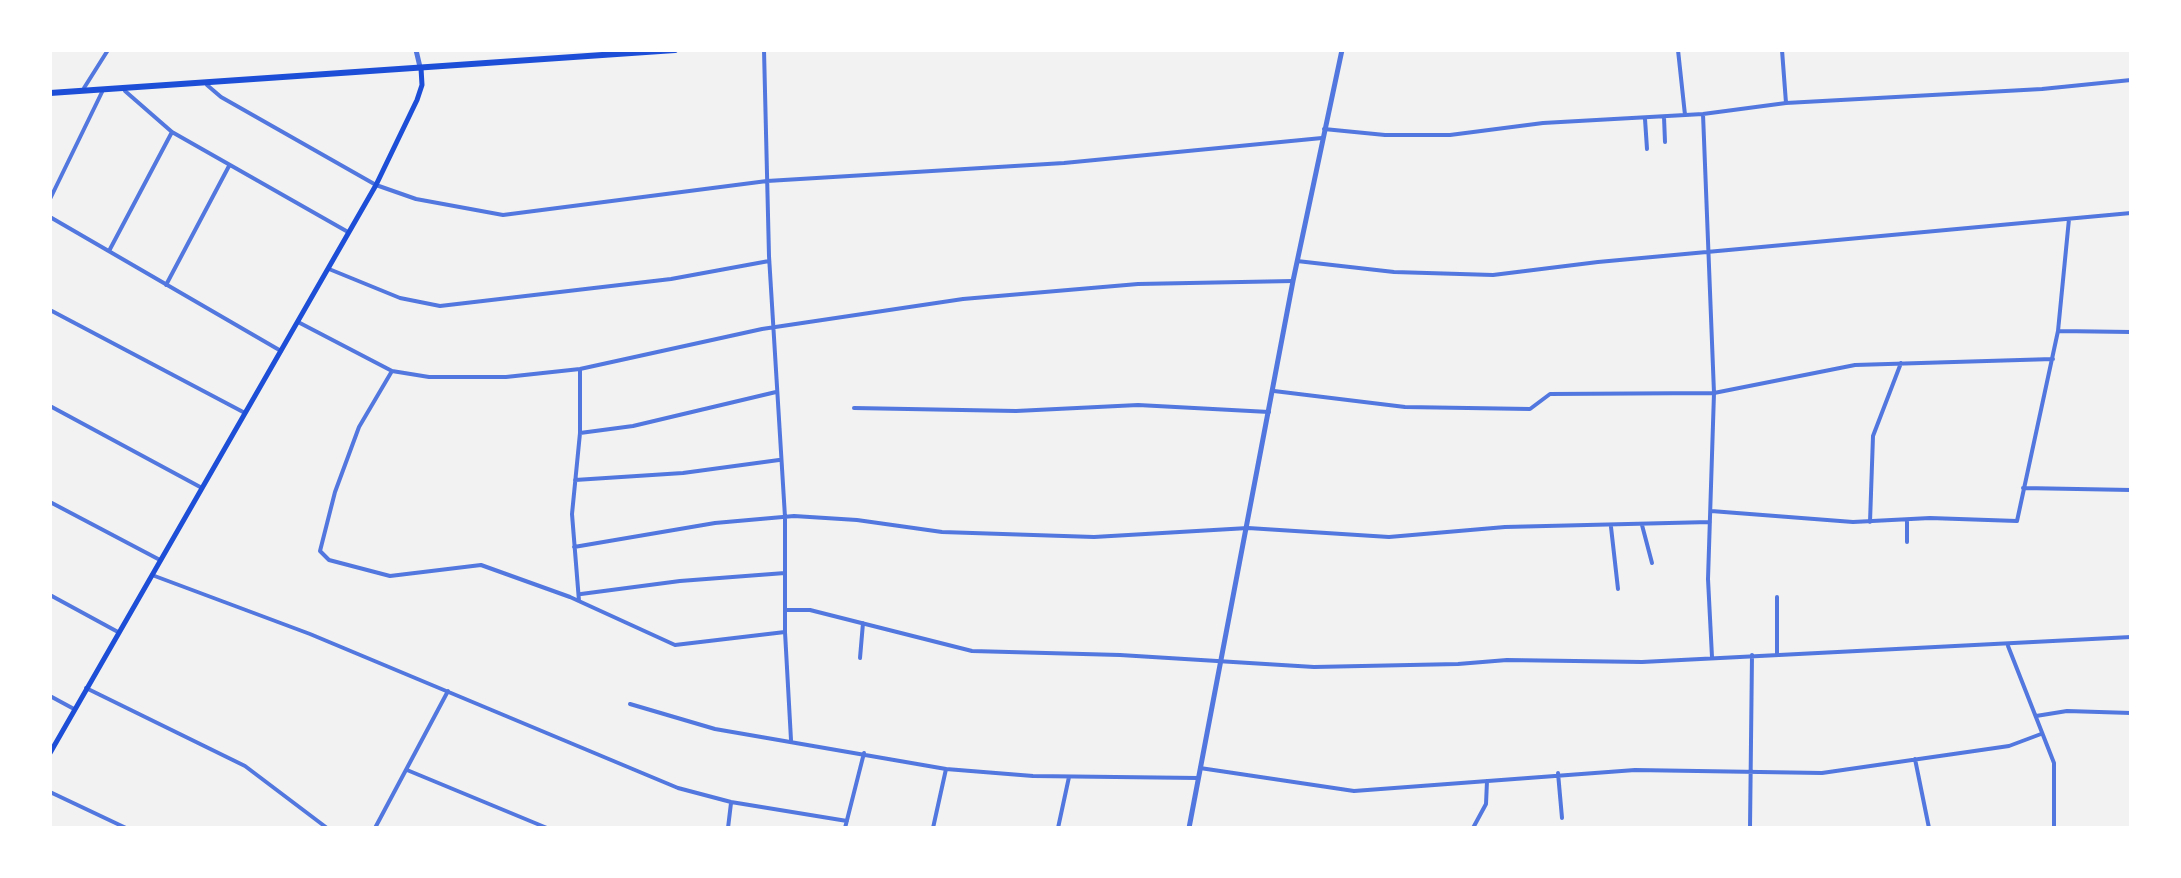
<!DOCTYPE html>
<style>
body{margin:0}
#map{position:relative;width:2181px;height:878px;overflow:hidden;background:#f2f2f2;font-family:"Archivo Narrow",sans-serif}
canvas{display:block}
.frame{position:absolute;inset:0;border:52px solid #fff;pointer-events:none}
</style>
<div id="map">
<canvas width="2181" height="878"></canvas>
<div class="frame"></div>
</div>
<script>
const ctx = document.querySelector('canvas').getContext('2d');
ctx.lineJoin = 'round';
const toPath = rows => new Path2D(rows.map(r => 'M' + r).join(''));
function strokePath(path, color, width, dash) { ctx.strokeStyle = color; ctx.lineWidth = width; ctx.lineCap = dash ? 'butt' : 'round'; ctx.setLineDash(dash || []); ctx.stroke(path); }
const minor = toPath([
 [764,50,769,256,785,517,785,632,791,740],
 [1678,50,1685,115],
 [1782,50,1786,103],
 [207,85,221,97,376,185,416,199,503,215,767,181,1064,163,1322,138],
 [84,88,108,50],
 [125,91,172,132,348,232],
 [1703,114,1714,393,1708,579,1712,657],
 [1664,117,1665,142],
 [1645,119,1647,149],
 [1324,129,1385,135,1450,135,1543,123,1703,114,1786,103,2042,89,2131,80],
 [50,199,103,90],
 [50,217,281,351],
 [109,251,172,132],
 [1297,261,1394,272,1493,275,1598,262,2131,213],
 [329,269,400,298,440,306,671,279,769,261],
 [166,285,229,166],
 [50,310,245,413],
 [298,322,392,371,429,377,506,377,580,369,762,329,963,299,1138,284,1293,281],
 [2058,331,2131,332],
 [392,371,359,427,335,492,320,551,329,560,390,576,481,565,570,597,675,645,785,632],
 [1274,391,1405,407,1530,409,1550,394,1714,393,1855,365,2053,359],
 [50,406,202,488],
 [854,408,1016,411,1138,405,1269,412],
 [580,433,633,426,776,392],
 [575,480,683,473,779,460],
 [2023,488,2131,490],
 [50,502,160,560],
 [1711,511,1853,522,1930,518,2017,521,2058,331,2069,219],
 [1870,522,1873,436,1901,363],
 [1642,525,1652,563],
 [1611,527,1618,589],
 [1907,542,1907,520],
 [574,547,715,523,794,516,857,520,942,532,1094,537,1248,528,1389,537,1505,527,1710,522],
 [152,575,310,634,678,788,731,802,847,821],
 [581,594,680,581,785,573],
 [50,595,118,632],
 [1777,597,1777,655],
 [579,601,572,514,580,433,580,369],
 [785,610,810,610,972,651,1120,655,1314,667,1458,664,1507,660,1642,662,2131,637],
 [2008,646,2054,763,2054,828],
 [860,658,863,623],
 [86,688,245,766,327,828],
 [50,696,74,709],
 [630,704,715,729,946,769,1033,776,1198,778],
 [2036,716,2067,711,2131,713],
 [1915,759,1929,828],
 [1200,768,1354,791,1635,770,1822,773,2009,746,2041,734],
 [407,770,547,828],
 [1558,773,1562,818],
 [50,792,126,828],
 [375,828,448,691],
 [728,828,731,803],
 [845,828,864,753],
 [933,828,946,769],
 [1058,828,1069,777],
 [1473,828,1486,804,1487,781],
 [1750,828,1752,655]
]);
const tertiary = toPath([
 [416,50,420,67],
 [1189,828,1293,281,1342,50]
]);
const secondary = toPath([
 [50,753,376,185,417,100,422,85,421,68]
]);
const trunk = toPath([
 [50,93,675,50]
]);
strokePath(minor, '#5277de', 4);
strokePath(tertiary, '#5277de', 5);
strokePath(secondary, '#1d4ed8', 5);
strokePath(trunk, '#1d4ed8', 6);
</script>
